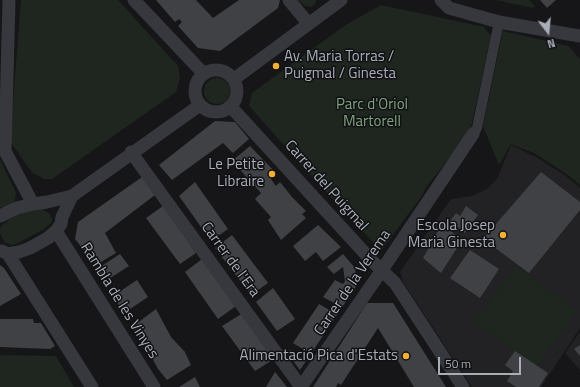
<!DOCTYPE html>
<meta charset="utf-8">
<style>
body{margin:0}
#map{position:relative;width:580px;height:387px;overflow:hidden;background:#161618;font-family:"Titillium Web",sans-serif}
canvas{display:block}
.north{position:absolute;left:528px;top:12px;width:40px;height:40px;-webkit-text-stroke:3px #111113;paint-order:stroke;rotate:164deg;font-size:11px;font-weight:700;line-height:16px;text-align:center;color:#a8adb8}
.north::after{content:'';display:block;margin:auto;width:14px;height:18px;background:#a8adb8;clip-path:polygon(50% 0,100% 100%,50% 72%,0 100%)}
.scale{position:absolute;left:438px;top:357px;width:83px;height:18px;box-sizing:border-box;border:2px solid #a8adb8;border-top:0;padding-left:5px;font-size:12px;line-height:14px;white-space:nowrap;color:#a8adb8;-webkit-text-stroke:3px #111113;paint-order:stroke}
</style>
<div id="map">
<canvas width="580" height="387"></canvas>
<div class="north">N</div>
<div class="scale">50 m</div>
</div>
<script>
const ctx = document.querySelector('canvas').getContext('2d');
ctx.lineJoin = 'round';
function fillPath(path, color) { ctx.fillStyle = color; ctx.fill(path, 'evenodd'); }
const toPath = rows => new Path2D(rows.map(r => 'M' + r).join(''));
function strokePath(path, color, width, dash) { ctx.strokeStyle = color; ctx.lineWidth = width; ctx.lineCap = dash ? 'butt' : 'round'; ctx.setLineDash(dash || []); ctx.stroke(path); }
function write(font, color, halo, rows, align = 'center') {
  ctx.font = font + ' "Titillium Web",sans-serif'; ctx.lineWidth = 3; ctx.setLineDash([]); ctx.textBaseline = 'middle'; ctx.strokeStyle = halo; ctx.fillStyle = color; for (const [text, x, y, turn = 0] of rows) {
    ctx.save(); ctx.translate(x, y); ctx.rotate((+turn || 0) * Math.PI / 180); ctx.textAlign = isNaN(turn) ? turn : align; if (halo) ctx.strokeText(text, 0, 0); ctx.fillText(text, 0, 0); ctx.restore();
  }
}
const built = toPath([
 [511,145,536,157,566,176,580,188,580,328,541,387,472,387,403,282,400,272,451,199,472,196,487,189,497,179],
 [580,332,580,370,565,353]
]);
const green = toPath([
 [21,0,118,0,178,66,180,78,176,92,52,179,44,179,33,173,25,163,10,141],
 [298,0,316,0,315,4,311,7,305,6],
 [496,0,529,0,535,6,533,8],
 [381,5,484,27,491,36,470,132,427,186,421,197,381,251,317,182,249,106,252,93,344,26],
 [503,31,568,46,580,59,580,185,568,175,536,154,511,144,499,165,483,126],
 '204 91a13 13 0 1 1 26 0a13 13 0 1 1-26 0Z',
 [0,159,16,193,15,201,11,206,3,208,0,207],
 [30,209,42,209,49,213,52,218,52,222,44,229,20,242,12,245,5,243,0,233,0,229,2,225,10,219],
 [516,266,578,311,536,367,474,322],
 [0,355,56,356,74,387,0,387]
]);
const building = toPath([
 [156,0,196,0,213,18,239,0,280,0,278,8,220,51,198,48,178,26,182,22,179,19,175,22],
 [540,0,556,0,547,8],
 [215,121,235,122,249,139,233,153,223,143,172,180,159,165],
 [250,146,277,174,271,179,276,186,280,182,292,197,306,211,302,214,306,218,281,240,268,220,271,217,255,199,261,193,232,161],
 [541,172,580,202,580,210,529,273,483,239],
 [142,177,155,195,105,233,116,253,96,265,75,239,78,222],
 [195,182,228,229,211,241,179,196],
 [163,206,196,253,180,264,146,218],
 [466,206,478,215,465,233,450,221,456,213,460,216],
 [442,224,462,240,441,273,423,258],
 [318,225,341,247,323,261,316,252,305,261,293,246],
 [232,235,268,283,251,295,215,248],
 [470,250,499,269,480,298,450,278],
 [120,254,129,266,104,282,97,274,101,271,100,267],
 [343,254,355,268,357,285,300,370,287,353,290,350,303,359,308,352,293,343,319,304,333,312,338,305,323,297,335,280,343,284,345,281,343,267,334,274,327,267],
 [202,259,236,306,218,319,185,272],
 [0,265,4,268,21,294,0,306],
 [137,280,148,297,124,313,113,296],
 [273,288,295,319,277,331,256,302],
 [367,303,393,303,446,387,414,387,378,328,341,385,338,383,336,387,313,387],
 [156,309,171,337,185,352,191,365,167,380,158,369,149,352,132,327],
 [243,313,274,359,255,371,222,326],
 [0,319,33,319,34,323,41,323,55,346,50,349,0,347],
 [580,345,580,356,574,349],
 [515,351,548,373,539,387,516,387,507,381,513,371,505,365],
 [275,372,287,387,266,387],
 [195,377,200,387,179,387]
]);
const pedestrian = toPath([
 [473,134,477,128,499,22]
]);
const minor = toPath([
 [9,0,5,151,33,204],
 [134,0,203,73],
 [289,0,308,23],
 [441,0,449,8,499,22,580,36],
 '195 91a21 21 0 1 1 42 0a21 21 0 1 1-42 0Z',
 [234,79,341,0],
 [231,107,372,261,395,283,463,387],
 [131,152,301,387],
 [0,216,17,208,33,204,47,202,72,196,200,105],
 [56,231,154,387],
 [2,251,8,254,19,252,30,248,48,238,56,231,61,224,62,217,72,196],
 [8,254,92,387],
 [301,387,382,270,473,134]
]);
const markers = [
 [276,66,4,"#f2b134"],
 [272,174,4,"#f2b134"],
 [503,235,4,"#f2b134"],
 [406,356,4,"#f2b134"]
];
const poiNames = [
 ["Av. Maria Torras /",284,57,"left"],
 ["Puigmal / Ginesta",284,74,"left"],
 ["Le Petite",264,165],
 ["Libraire",264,182],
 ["Escola Josep",495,226],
 ["Maria Ginesta",495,243],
 ["Alimentació Pica d'Estats",398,356]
];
const parkNames = [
 ["Parc d'Oriol",372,105],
 ["Martorell",372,122]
];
const streetNames = [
 ["Carrer del Puigmal",326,186,48],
 ["Carrer de l'Era",230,260,54],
 ["Carrer de la Verema",353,283,-56],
 ["Rambla de les Vinyes",119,301,58]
];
fillPath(built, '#222225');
fillPath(green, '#1e261f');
fillPath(building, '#404145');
strokePath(pedestrian, '#37383d', 10);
strokePath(minor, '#37383d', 13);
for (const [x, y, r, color] of markers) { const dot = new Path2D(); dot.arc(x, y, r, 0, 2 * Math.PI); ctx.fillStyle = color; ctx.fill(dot); strokePath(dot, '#111113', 1.5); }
write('15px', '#a8adb8', '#111113', poiNames, 'right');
write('15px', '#7fa381', '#111113', parkNames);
write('15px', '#a8adb8', '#111113', streetNames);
</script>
